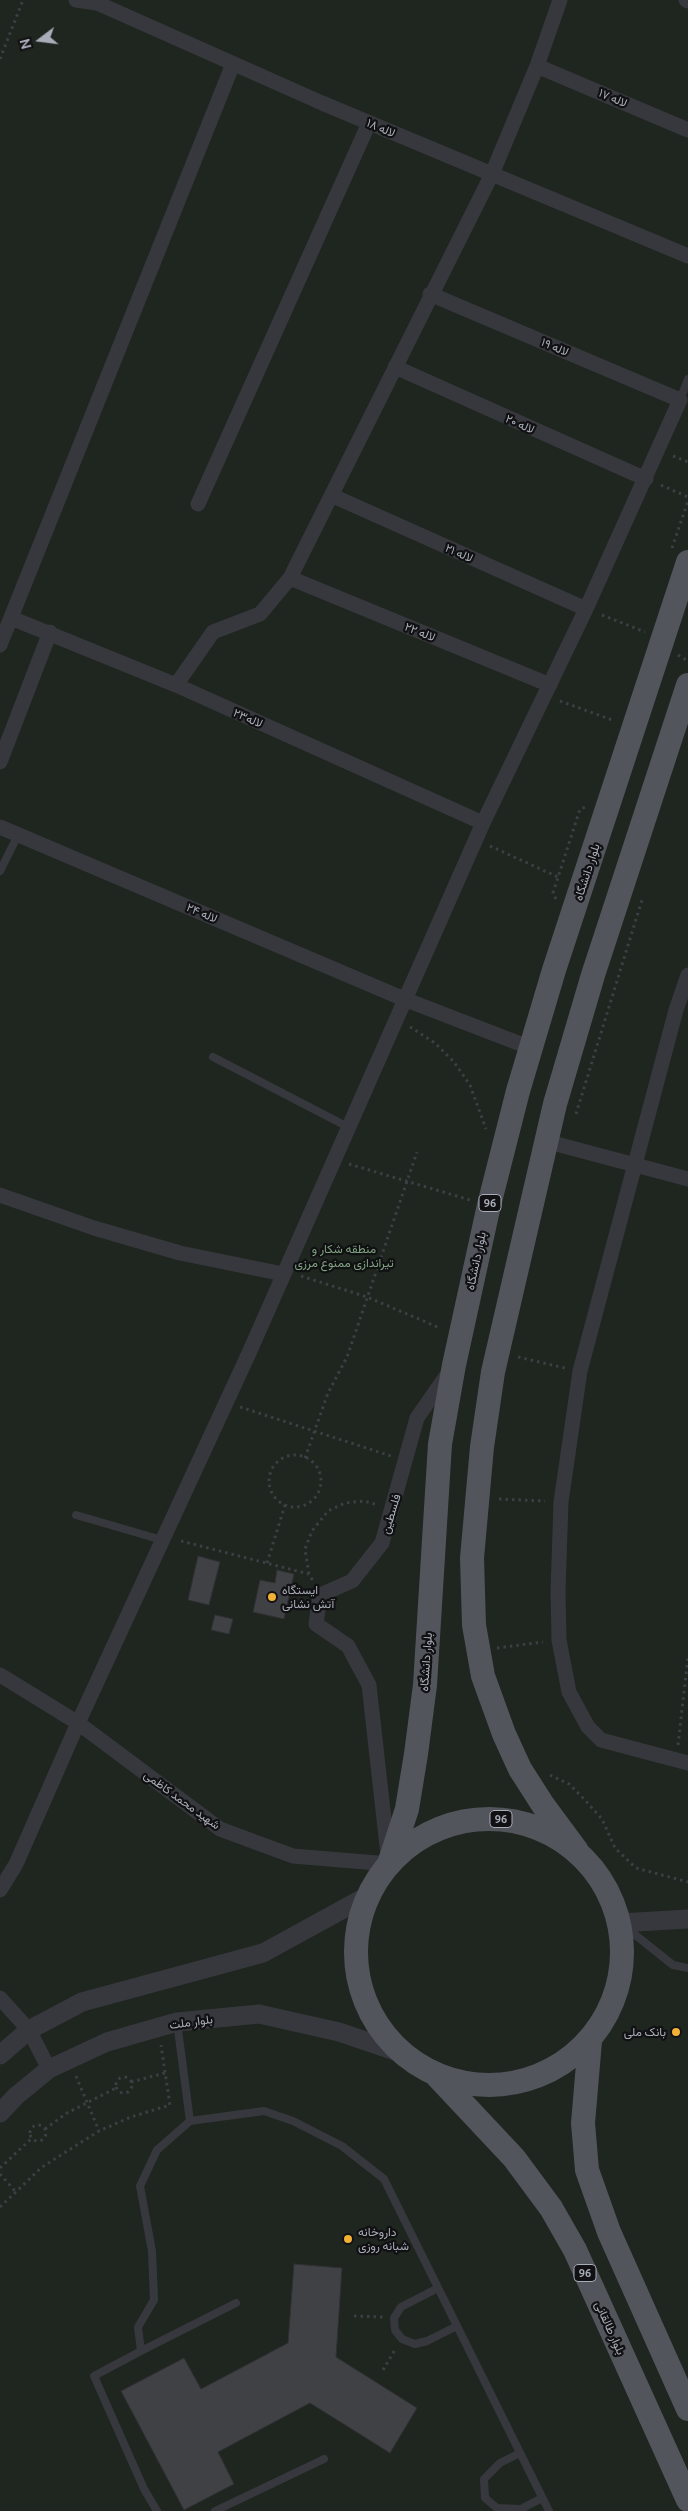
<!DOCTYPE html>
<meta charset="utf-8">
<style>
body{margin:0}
#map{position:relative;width:688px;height:2511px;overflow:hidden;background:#161618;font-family:Ubuntu,sans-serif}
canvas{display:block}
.north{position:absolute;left:15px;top:15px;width:50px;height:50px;-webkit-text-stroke:4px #111113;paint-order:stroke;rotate:255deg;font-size:14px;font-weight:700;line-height:20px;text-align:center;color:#a8adb8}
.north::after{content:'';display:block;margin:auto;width:18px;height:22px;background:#a8adb8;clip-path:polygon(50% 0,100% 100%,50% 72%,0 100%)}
</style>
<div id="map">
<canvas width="688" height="2511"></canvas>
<div class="north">N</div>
</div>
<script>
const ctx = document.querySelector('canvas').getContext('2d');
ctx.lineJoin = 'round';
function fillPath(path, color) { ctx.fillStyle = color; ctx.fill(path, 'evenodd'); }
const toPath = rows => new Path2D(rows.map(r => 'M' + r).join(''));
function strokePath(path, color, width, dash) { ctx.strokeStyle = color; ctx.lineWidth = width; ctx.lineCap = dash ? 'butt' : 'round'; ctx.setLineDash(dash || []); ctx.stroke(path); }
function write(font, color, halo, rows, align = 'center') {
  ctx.font = font + ' Ubuntu,Vazirmatn,sans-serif'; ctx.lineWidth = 4.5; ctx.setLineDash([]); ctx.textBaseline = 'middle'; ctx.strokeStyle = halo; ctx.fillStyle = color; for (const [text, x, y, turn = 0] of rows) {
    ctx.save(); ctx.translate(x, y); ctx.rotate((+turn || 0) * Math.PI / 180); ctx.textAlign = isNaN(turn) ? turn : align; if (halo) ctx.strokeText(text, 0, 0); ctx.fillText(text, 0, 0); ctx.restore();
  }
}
const green = toPath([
 [0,0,688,0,688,2511,0,2511]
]);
const building = toPath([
 [198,1556,220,1562,209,1605,188,1600,198,1556],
 [277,1570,294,1574,284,1619,253,1612,260,1580,275,1583,277,1570],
 [215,1615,233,1619,229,1634,211,1630,215,1615],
 [294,2264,342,2268,336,2357,417,2408,390,2453,310,2403,218,2452,234,2484,184,2510,121,2391,184,2358,201,2389,288,2343,294,2264]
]);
const path = toPath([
 [0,59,23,0],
 [673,456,688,462],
 [661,485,688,497],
 [672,548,688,501],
 [602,615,645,632],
 [678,655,688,661],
 [560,701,615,721],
 [490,846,558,877],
 [556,899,553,893,580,809,586,807],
 [410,1027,435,1043,454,1062,470,1085,486,1129],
 [576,1114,642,900],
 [349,1164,470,1200],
 [301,1276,367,1297,440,1328],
 [518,1357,565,1368],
 [240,1407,391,1456],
 '269 1481a26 26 0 1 1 52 0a26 26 0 1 1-52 0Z',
 [305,1458,328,1393,347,1357,417,1152],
 [499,1499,545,1501],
 [181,1541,309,1574,313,1581],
 [267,1563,285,1505],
 [309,1574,305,1549,312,1531,328,1511,345,1503,364,1501,378,1505],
 [497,1648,543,1642],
 [678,1745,688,1657],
 [550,1775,569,1784,583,1798,602,1819,615,1848,636,1868,688,1882],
 [76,2076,99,2131],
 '116 2085a8 8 0 1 1 16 0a8 8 0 1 1-16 0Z',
 [131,2082,165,2073],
 '30 2133a8 8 0 1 1 16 0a8 8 0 1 1-16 0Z',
 [45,2129,67,2113,116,2088],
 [0,2168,32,2138],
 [0,2174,15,2191],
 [0,2207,42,2167,99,2131,131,2117,170,2105,161,2045],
 [354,2316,383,2317],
 [383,2370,396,2348]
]);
const service = toPath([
 [680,400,688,379],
 [0,871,18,835],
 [213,1057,348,1127],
 [76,1515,162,1540],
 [624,1926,673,1965,688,1968],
 [177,2022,190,2121,264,2111,293,2121,342,2146,384,2179,549,2511],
 [438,2288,401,2307,394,2318,395,2330,402,2339,415,2344,427,2341,457,2326],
 [141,2351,236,2303],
 [520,2453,500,2463,484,2479,485,2498,497,2508,521,2509,542,2498],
 [157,2511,144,2489,94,2376,141,2351,138,2327,154,2300,152,2251,140,2186,157,2150,190,2121],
 [215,2511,324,2459]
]);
const minor = toPath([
 [76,0,97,3,322,103,688,256],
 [686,0,688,1],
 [537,66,688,130],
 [395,367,646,479],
 [333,496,586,609],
 [198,504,369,123],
 [290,578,550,685],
 [11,618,176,685,483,823],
 [0,645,233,64],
 [176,685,213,632,260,614,290,578,492,174,537,66,560,0],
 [0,762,50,632],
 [0,827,404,999,531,1048],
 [688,975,676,1010,580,1371,561,1502,558,1591,559,1640,569,1692,588,1727,601,1740,688,1763],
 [545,1141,688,1179],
 [0,1195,94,1228,180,1253,283,1274],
 [0,1675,78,1723,220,1829,293,1856,389,1864,369,1685,348,1646,316,1624,320,1595,352,1581,382,1543,417,1418,449,1372],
 [0,1890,16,1864,78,1723,249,1353,483,823,586,609,680,400,430,294],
 [0,1998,29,2030,49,2069]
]);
const tertiary = toPath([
 [620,1923,688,1919],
 [0,2055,29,2030,82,2002,263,1953,367,1896],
 [0,2113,16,2096,49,2069,107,2042,177,2022,259,2014,339,2032,401,2053]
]);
const primary = toPath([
 '356 1952a133 133 0 1 1 266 0a133 133 0 1 1-266 0Z',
 [577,1851,543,1805,520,1769,504,1734,483,1676,474,1625,472,1558,482,1447,493,1372,555,1104,593,975,688,685],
 [389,1864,407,1809,416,1754,425,1685,440,1444,454,1365,489,1205,518,1091,554,970,688,562],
 [590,2041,583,2123,587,2170,609,2232,688,2409],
 [437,2076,514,2158,551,2208,575,2250,688,2500]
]);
const markers = [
 [272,1597,5,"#f2b134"],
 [676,2032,5,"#f2b134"],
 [348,2239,5,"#f2b134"]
];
const shields = [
 [490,1203,22],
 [501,1819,22],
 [585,2273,22]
];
const shieldNames = [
 ["96",490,1203],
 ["96",501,1819],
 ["96",585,2273]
];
const streetNames = [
 ["لاله ۱۷",613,98,23],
 ["لاله ۱۸",381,128,23],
 ["لاله ۱۹",555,347,23],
 ["لاله ۲۰",520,424,24],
 ["لاله ۲۱",459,553,24],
 ["لاله ۲۲",420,632,22],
 ["لاله۲۳",248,718,24],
 ["بلوار دانشگاه",587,872,-72],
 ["لاله ۲۴",202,913,23],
 ["بلوار دانشگاه",476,1261,-78],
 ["فلسطین",391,1514,-73],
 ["بلوار دانشگاه",426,1662,-86],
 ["شهید محمد کاظمی",182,1800,36],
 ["بلوار ملت",191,2022,-8],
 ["بلوار طالقانی",610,2328,66]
];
const parkNames = [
 ["منطقه شکار و",344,1249],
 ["تیراندازی ممنوع مرزی",344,1263]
];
const poiNames = [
 ["ایستگاه",282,1590],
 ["آتش نشانی",282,1604],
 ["بانک ملی",666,2032,"right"],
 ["داروخانه",358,2232],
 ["شبانه روزی",358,2246]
];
fillPath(green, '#1e261f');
fillPath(building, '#404145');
strokePath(building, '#303034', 1);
strokePath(path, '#3d3f44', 3, [2.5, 4]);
strokePath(service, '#37383d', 8);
strokePath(minor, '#37383d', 15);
strokePath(tertiary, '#37383d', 19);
strokePath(primary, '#53555c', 24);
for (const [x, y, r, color] of markers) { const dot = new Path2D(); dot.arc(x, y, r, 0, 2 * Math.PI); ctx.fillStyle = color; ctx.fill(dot); strokePath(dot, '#111113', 2); }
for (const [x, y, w] of shields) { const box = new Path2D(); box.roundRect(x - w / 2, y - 8.5, w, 17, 4); ctx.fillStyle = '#111113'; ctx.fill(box); strokePath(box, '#a8adb8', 1); }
write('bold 11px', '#a8adb8', null, shieldNames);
write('12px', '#a8adb8', '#111113', streetNames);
write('12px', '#7fa381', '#111113', parkNames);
write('12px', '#a8adb8', '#111113', poiNames, 'left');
</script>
